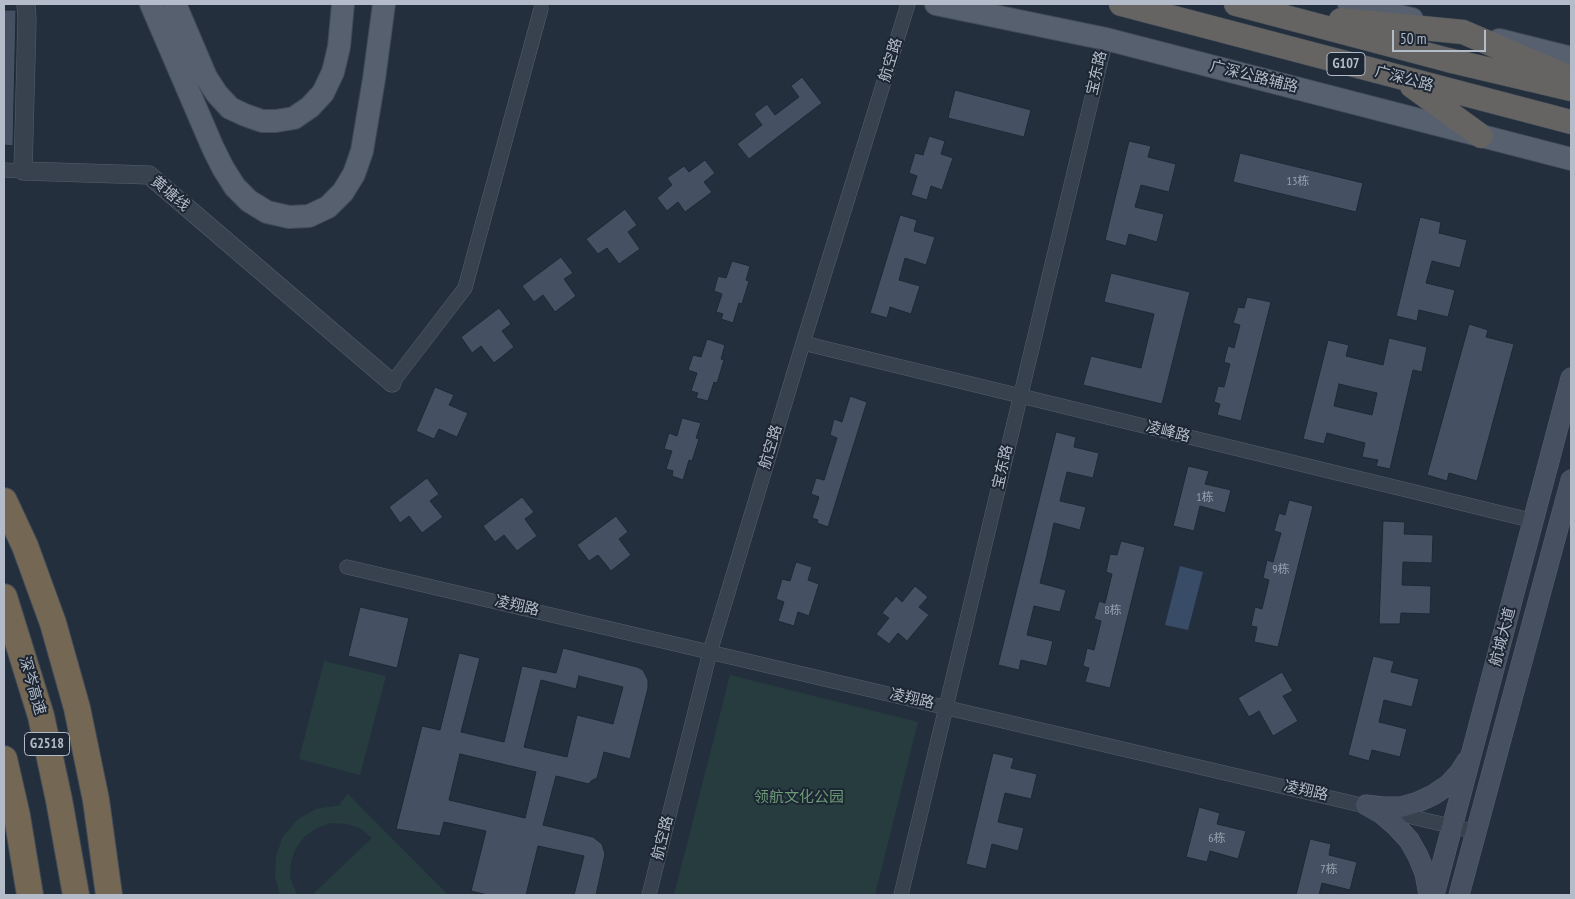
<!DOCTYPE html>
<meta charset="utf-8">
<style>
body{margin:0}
#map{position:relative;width:1575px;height:899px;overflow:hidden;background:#242f3e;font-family:"PT Sans Narrow",sans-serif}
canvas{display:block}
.frame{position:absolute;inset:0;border:5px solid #b4bcc9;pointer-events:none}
.scale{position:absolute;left:1392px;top:30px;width:94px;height:22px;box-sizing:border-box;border:2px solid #b4bcc9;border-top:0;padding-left:6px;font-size:15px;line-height:18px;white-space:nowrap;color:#b4bcc9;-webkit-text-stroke:4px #1d2633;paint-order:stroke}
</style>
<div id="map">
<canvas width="1575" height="899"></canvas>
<div class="frame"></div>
<div class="scale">50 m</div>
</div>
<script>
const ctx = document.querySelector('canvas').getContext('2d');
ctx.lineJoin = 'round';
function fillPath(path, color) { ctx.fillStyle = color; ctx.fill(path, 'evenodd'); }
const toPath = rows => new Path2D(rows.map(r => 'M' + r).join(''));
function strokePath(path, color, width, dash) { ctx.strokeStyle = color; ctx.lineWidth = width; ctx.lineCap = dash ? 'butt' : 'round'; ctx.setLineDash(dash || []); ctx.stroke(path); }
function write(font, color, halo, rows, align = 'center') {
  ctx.font = font + ' "PT Sans Narrow","Noto Sans SC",sans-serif'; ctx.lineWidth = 4; ctx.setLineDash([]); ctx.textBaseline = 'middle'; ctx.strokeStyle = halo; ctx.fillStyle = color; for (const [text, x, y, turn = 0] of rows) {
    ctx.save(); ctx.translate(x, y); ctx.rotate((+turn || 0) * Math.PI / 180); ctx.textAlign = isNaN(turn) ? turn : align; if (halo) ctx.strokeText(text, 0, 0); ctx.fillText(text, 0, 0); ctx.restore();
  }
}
const green = toPath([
 [324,661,386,676,360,775,299,759],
 [730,675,918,722,875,895,674,895],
 [348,794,448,895,312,895,372,838,360,828,346,824,331,823,317,828,305,836,296,848,291,862,290,877,297,895,280,895,275,877,276,856,283,836,298,819,316,809,341,805,340,803]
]);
const water = toPath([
 [1180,566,1203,572,1188,630,1165,625]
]);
const building = toPath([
 [4,10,16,10,13,146,4,145,4,10],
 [802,77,822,103,749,159,737,144,762,125,754,114,767,104,775,115,799,97,791,86,802,77],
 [955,90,1031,110,1024,137,948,118,955,90],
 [929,136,945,141,941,154,953,158,942,190,931,186,927,200,911,195,917,176,909,173,915,153,923,155,929,136],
 [1129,141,1151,146,1148,157,1176,164,1169,192,1141,185,1135,207,1164,214,1157,242,1129,234,1126,246,1105,240,1129,141],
 [1240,153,1363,183,1356,212,1233,182,1240,153],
 [705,160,715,173,704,182,712,192,685,212,678,202,667,211,657,198,672,185,667,178,684,166,689,172,705,160],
 [625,209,637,225,628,232,640,249,619,264,607,248,598,254,586,239,625,209],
 [900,215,917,220,914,231,935,237,926,265,905,258,899,280,920,286,911,314,890,307,887,318,870,313,900,215],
 [1420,217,1441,222,1439,233,1467,240,1460,268,1432,261,1426,283,1455,290,1448,317,1419,310,1417,321,1396,316,1420,217],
 [561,257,573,273,564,279,576,296,555,312,543,295,534,302,522,286,561,257],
 [732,261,750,266,746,280,749,281,742,304,739,303,733,323,721,319,723,314,716,312,722,294,714,291,718,276,726,278,732,261],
 [1111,273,1190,292,1162,404,1083,385,1091,356,1141,368,1154,314,1104,302,1111,273],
 [1247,297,1271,302,1241,421,1217,415,1220,404,1214,402,1218,386,1224,387,1230,364,1224,362,1228,346,1234,348,1240,325,1233,323,1238,307,1244,308,1247,297],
 [499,308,511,324,502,331,514,347,494,363,481,346,472,353,461,337,499,308],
 [1469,324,1488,330,1486,337,1514,344,1477,481,1449,473,1447,481,1427,475,1469,324],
 [1389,338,1427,347,1422,372,1413,370,1390,469,1376,466,1378,460,1362,457,1365,443,1327,433,1324,444,1303,439,1328,340,1349,345,1346,356,1383,365,1389,338],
 [1339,384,1377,393,1372,415,1334,406,1339,384],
 [707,339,725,345,721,359,724,360,717,383,714,382,708,401,696,398,698,393,691,391,697,373,688,370,693,355,701,357,707,339],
 [435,387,454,395,449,405,468,413,457,437,439,429,434,439,416,431,435,387],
 [850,396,867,402,828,527,817,523,818,520,812,518,819,497,811,494,816,478,824,480,837,438,830,435,834,419,842,422,850,396],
 [682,418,701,423,696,438,699,439,692,461,689,460,683,480,672,476,673,471,666,469,672,451,664,449,669,433,677,436,682,418],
 [1056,432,1076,437,1074,447,1099,453,1093,478,1067,472,1060,501,1086,507,1080,530,1054,523,1046,559,1040,583,1066,590,1060,612,1034,606,1027,635,1053,641,1047,666,1021,660,1019,670,998,665,1056,432],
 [1188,466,1209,471,1205,484,1231,490,1225,513,1200,506,1194,531,1173,526,1188,466],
 [427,478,439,494,430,501,443,517,422,533,409,516,400,523,389,507,427,478],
 [522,497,534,512,525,519,537,536,517,551,504,535,495,542,483,526,522,497],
 [1289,500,1313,506,1278,647,1254,642,1257,627,1251,626,1255,607,1262,609,1269,580,1263,578,1267,560,1273,562,1281,533,1274,531,1279,513,1285,515,1289,500],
 [616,516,628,532,619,539,631,555,611,571,598,555,589,561,577,545,616,516],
 [1383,521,1405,522,1404,534,1433,535,1432,563,1403,562,1402,585,1431,586,1430,614,1401,613,1400,624,1379,624,1383,521],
 [1121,541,1145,547,1110,688,1085,682,1089,668,1083,666,1087,648,1094,650,1101,621,1094,619,1099,601,1105,603,1112,574,1106,572,1110,554,1117,555,1121,541],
 [796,562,812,567,808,580,819,584,809,616,798,612,794,626,778,621,784,602,776,599,782,579,790,581,796,562],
 [915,586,928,597,919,607,929,615,907,641,898,633,889,644,876,634,889,618,882,613,896,596,902,602,915,586],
 [360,607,409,618,397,668,348,656,360,607],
 [563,648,637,667,643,670,648,680,648,688,630,759,604,752,597,778,591,781,589,784,556,776,543,825,593,837,602,844,605,854,596,895,574,895,584,856,538,846,526,895,488,895,471,891,486,831,444,822,440,836,396,829,422,726,440,730,459,653,480,658,461,732,504,742,522,666,556,673,563,648],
 [579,676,623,687,613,724,577,715,567,757,524,747,541,680,576,689,579,676],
 [460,754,536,772,525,818,449,800,460,754],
 [1373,656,1394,661,1391,672,1419,679,1412,707,1384,700,1379,722,1407,729,1400,757,1372,750,1369,761,1348,755,1373,656],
 [1282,672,1293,691,1283,696,1298,721,1273,736,1259,711,1249,717,1238,698,1282,672],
 [993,753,1014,758,1011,768,1037,774,1031,799,1005,793,998,822,1024,828,1018,851,992,844,986,869,966,864,993,753],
 [1199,807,1220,813,1217,824,1246,831,1238,859,1210,851,1207,862,1186,857,1199,807],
 [1310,839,1331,844,1329,855,1357,862,1350,890,1322,883,1319,895,1296,895,1310,839]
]);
const minor = toPath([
 [4,170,23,171],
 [803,343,1534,521],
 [392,383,465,288,541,9],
 [347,567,1476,832],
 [649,895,710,652,803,343,908,4],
 [901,895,1106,39]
]);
const tertiary = toPath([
 [26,4,27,20,23,171,149,175,392,383]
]);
const secondary = toPath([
 [1366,805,1383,807,1401,807,1418,802,1433,795,1448,785,1460,772,1467,761],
 [1368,806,1382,814,1396,826,1409,840,1418,856,1425,873,1429,895],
 [1434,895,1571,378],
 [1459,895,1571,480]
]);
const primary = toPath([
 [151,4,213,148,223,168,235,187,249,201,267,212,289,217,309,216,328,207,343,192,354,174,362,151,374,79,384,4],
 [175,4,206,77,217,94,230,108,245,115,262,121,276,121,294,118,310,107,323,93,333,72,339,47,343,4],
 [936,4,1106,39,1571,159],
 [1349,4,1412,19],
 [1499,40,1571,58]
]);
const trunk = toPath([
 [1121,4,1571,122],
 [1236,4,1448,60,1571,89],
 [1341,20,1463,32,1570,78],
 [1412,86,1481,136]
]);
const motorway = toPath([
 [4,501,25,546,53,623,77,708,96,800,109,895],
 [4,597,41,716,59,800,76,895],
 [4,759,17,816,30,895]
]);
const numberNames = [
 ["13栋",1298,182],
 ["1栋",1205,498],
 ["9栋",1281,570],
 ["8栋",1113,611],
 ["6栋",1217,839],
 ["7栋",1329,870]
];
const shields = [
 [1346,64,38],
 [47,744,45]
];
const shieldNames = [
 ["G107",1346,64],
 ["G2518",47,744]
];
const streetNames = [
 ["航空路",891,60,-73],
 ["宝东路",1097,73,-77],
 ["广深公路辅路",1254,77,14],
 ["广深公路",1404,79,15],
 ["黄塘线",170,194,40],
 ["凌峰路",1168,432,14],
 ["航空路",771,447,-73],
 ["宝东路",1003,467,-77],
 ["凌翔路",517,606,13],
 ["航城大道",1503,637,-75],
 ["深岑高速",32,686,74],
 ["凌翔路",912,699,13],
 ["凌翔路",1306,791,13],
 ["航空路",663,838,-76]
];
const parkNames = [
 ["领航文化公园",799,798]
];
fillPath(green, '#263c3f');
fillPath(water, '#394c67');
fillPath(building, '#455162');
strokePath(building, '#1f2835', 1);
strokePath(minor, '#565f6c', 15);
strokePath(tertiary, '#565f6c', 19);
strokePath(secondary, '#565f6c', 21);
strokePath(primary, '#414a57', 24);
strokePath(trunk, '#434c59', 25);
strokePath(motorway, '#434c59', 28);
strokePath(minor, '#38414e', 14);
strokePath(tertiary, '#38414e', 18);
strokePath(secondary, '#465061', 20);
strokePath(primary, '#56606e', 22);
strokePath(trunk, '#656462', 24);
strokePath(motorway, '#746855', 26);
write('12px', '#98a1af', null, numberNames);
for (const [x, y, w] of shields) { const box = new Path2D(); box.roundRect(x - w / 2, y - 11.5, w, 23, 4); ctx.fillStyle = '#1d2633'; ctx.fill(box); strokePath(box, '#b4bcc9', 1); }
write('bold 14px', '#b4bcc9', null, shieldNames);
write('15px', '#b4bcc9', '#1d2633', streetNames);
write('15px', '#6b9a76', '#1d2633', parkNames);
</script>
